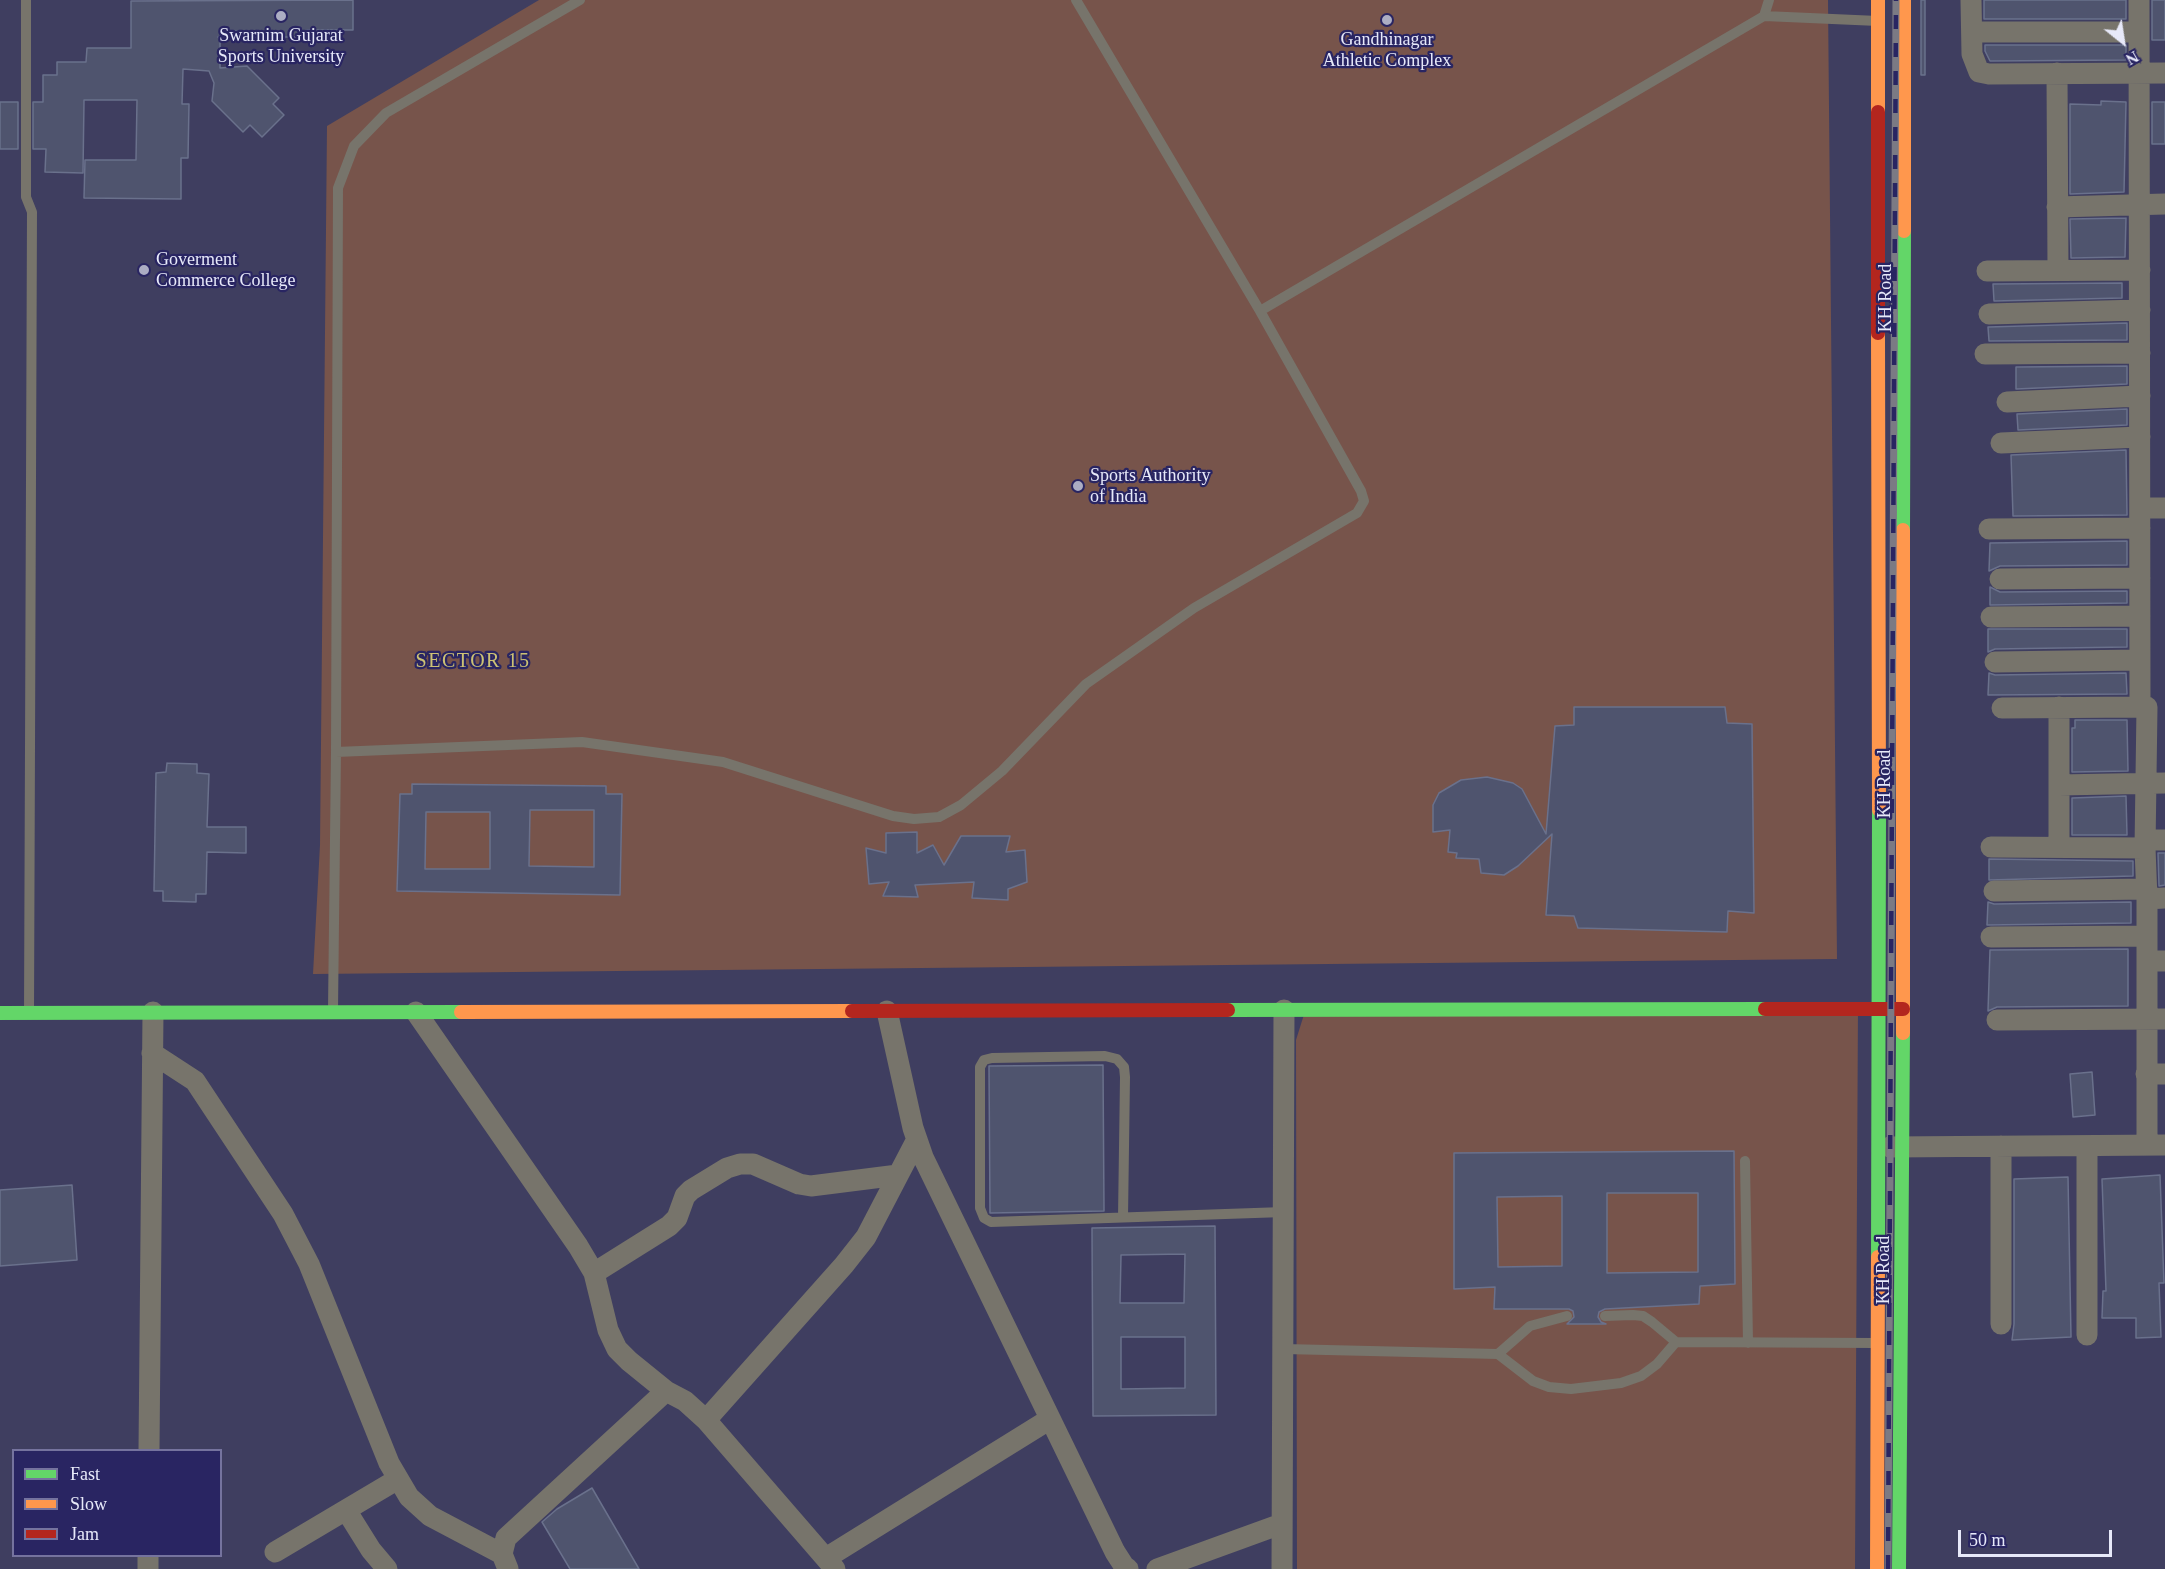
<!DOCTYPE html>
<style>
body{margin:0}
#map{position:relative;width:2165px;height:1569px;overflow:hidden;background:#3f3e60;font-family:Georgia,serif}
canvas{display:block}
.legend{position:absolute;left:12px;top:1449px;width:210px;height:108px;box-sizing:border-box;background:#292562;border:2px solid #75739e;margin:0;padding:8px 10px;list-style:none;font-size:18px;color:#e7e9f9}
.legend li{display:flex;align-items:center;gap:12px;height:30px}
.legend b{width:30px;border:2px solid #75739e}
.north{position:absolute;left:2093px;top:12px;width:60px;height:60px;-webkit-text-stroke:4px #292562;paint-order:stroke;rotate:150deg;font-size:16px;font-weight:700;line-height:24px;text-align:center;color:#e7e9f9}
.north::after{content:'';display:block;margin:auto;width:21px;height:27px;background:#e7e9f9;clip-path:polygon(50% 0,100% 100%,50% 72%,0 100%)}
.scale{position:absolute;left:1958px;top:1530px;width:154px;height:27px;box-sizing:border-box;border:3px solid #e7e9f9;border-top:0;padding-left:8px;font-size:18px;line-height:21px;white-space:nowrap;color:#e7e9f9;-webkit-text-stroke:4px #292562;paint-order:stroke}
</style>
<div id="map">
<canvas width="2165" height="1569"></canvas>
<ul class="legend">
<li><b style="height:8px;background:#63d668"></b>Fast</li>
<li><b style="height:8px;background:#ff974d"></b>Slow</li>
<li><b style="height:8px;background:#b3261e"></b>Jam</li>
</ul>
<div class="north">N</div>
<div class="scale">50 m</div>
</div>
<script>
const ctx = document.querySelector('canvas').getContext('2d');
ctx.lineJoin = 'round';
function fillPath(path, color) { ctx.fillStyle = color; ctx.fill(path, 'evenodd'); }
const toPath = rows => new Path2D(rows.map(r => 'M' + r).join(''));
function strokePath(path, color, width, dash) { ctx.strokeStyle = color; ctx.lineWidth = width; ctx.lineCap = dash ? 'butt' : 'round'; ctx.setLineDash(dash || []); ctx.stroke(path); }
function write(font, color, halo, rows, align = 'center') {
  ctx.font = font + ' Georgia,serif'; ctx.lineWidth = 4.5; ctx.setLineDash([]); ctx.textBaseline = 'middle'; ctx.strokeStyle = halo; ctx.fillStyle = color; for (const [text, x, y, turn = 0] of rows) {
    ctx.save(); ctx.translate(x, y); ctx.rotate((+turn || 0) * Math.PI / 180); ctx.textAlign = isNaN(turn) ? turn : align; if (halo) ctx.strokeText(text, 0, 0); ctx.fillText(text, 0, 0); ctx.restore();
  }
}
const green = toPath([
 [539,0,1828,0,1837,959,313,974,320,845,327,126],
 [1307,1005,1858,1005,1855,1569,1297,1569,1296,1040]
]);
const building = toPath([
 [353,0,353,30,307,30,307,37,255,37,255,31,220,31,220,37,218,37,220,39,220,68,247,66,279,98,273,104,284,115,262,137,250,125,243,132,212,101,214,83,209,71,183,69,182,104,189,104,188,158,181,158,181,199,84,198,85,160,136,160,137,100,84,100,83,173,45,172,46,149,33,149,33,102,43,102,43,75,57,75,57,62,86,62,87,48,131,48,131,1,353,0],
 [1921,0,1925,0,1925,75,1921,75,1921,0],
 [1984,0,2126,0,2126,19,1984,19,1984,0],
 [2152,0,2165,0,2165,40,2152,40,2152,0],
 [1985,45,2126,45,2126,60,1990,61,1985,51,1985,45],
 [2101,101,2126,102,2124,192,2070,194,2070,104,2101,105,2101,101],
 [0,102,18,102,18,149,0,149,0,102],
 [2152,102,2165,102,2165,144,2152,144,2152,102],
 [2126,218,2125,257,2071,258,2070,219,2126,218],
 [2122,283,2122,298,1994,301,1993,284,2122,283],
 [2127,323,2127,340,1989,341,1988,327,2127,323],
 [2127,366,2127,384,2016,389,2016,367,2127,366],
 [2127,409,2127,425,2018,430,2017,414,2127,409],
 [2126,450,2127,515,2013,516,2011,455,2126,450],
 [2127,541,2127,565,2000,566,1989,571,1990,543,2127,541],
 [1990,587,2000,592,2127,591,2127,603,1990,605,1990,587],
 [1988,629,2127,629,2127,647,1995,649,1988,652,1988,629],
 [1989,673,1995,675,2126,673,2127,694,1988,695,1989,673],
 [1574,707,1725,707,1727,723,1752,724,1754,913,1728,911,1727,932,1578,928,1574,916,1546,915,1552,834,1518,866,1504,875,1481,873,1479,859,1456,858,1457,853,1448,852,1450,830,1433,832,1433,805,1439,793,1461,780,1487,777,1513,783,1522,789,1546,834,1555,726,1574,725,1574,707],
 [2075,720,2127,720,2128,771,2072,772,2072,728,2075,728,2075,720],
 [167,763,197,764,197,773,209,774,207,827,246,827,246,853,207,852,206,894,196,894,196,902,163,901,163,891,154,891,156,773,166,772,167,763],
 [412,784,606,786,606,794,622,794,620,895,397,891,400,794,412,794,412,784],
 [530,810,594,810,594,867,529,866,530,810],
 [426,812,490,812,490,869,425,869,426,812],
 [2126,796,2127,835,2072,835,2072,798,2126,796],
 [917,832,917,853,933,845,944,865,961,836,1010,836,1006,852,1025,850,1027,882,1008,889,1008,900,972,898,974,882,915,885,918,897,883,896,889,882,869,884,866,848,886,853,886,833,917,832],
 [2158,853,2165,853,2165,885,2159,886,2158,853],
 [1989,859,2133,861,2133,876,1989,880,1989,859],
 [1988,902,1994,904,2131,902,2131,923,1987,925,1988,902],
 [2128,949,2128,1006,1997,1007,1988,1011,1990,950,2128,949],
 [1103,1065,1104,1211,990,1213,989,1066,1103,1065],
 [2092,1072,2095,1115,2073,1117,2070,1074,2092,1072],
 [1734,1151,1735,1284,1700,1286,1699,1304,1605,1309,1599,1312,1598,1317,1601,1322,1606,1324,1567,1324,1574,1317,1573,1311,1569,1309,1494,1309,1495,1287,1454,1289,1454,1153,1734,1151],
 [1607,1193,1698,1193,1698,1272,1607,1273,1607,1193],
 [1562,1196,1562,1266,1498,1267,1497,1197,1562,1196],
 [2160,1175,2164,1283,2159,1283,2161,1337,2136,1338,2136,1318,2102,1318,2103,1291,2106,1291,2102,1179,2160,1175],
 [2068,1177,2071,1337,2012,1340,2014,1324,2014,1179,2068,1177],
 [72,1185,77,1260,0,1266,0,1190,72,1185],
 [1215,1226,1216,1415,1093,1416,1092,1228,1215,1226],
 [1185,1254,1184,1303,1120,1303,1121,1255,1185,1254],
 [1121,1337,1185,1337,1185,1388,1121,1389,1121,1337],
 [592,1488,639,1569,570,1569,542,1522,557,1509,592,1488]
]);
const lane = toPath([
 [26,0,26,197,32,212,29,1012],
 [580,0,386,113,354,146,338,188,336,752,582,742,723,762,893,816,914,819,939,817,961,805,1002,771,1086,684,1194,608,1357,513,1364,501,1361,491,1260,311,1076,0],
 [1764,16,1878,21],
 [1260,311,1764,16,1769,0],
 [333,1010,336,752],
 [1745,1161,1748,1343],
 [1123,1217,1125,1077,1124,1067,1117,1059,1105,1056,992,1058,984,1060,980,1067,980,1208,984,1218,991,1222,1284,1212],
 [1605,1316,1633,1315,1643,1316,1652,1322,1676,1342,1875,1343],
 [1284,1349,1498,1354,1530,1326,1567,1316],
 [1498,1354,1533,1381,1549,1387,1571,1389,1621,1383,1641,1376,1657,1364,1676,1342]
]);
const street = toPath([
 [1971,0,1972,54,1979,72,1989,74,2165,73],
 [1972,32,2139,32],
 [2057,73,2058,270],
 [2057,207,2165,204],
 [1987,271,2140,270],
 [1989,314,2140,310],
 [1985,354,2140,353],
 [2007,402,2140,396],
 [2001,443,2140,437],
 [2140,508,2165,508],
 [1989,529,2140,528],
 [2000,579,2140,578],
 [1991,617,2140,616],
 [1995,662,2139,660],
 [2002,708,2140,707,2139,0],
 [2059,785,2165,783],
 [2145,840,2165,840],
 [1991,847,2145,848],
 [2059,847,2059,707],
 [1994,891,2147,889],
 [2147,899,2165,898],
 [1991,937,2147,936],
 [2147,961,2165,961],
 [887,1011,913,1128,923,1157,1115,1552,1124,1566,1128,1569],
 [416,1012,578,1246,594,1273,608,1330,617,1349,629,1361,666,1391,685,1401,706,1420,835,1569],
 [1997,1020,2165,1019],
 [152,1053,195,1081,283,1214,309,1264,389,1463,409,1497,430,1516,502,1554],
 [2146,1074,2165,1074],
 [2147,1145,2147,899,2145,848,2147,707],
 [1890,1147,2165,1145],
 [594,1273,669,1226,677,1218,685,1196,691,1190,727,1168,740,1164,753,1164,799,1184,811,1186,898,1175],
 [2001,1324,2001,1146],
 [2087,1335,2087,1146],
 [706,1420,844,1265,866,1237,916,1141],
 [149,1450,153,1012],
 [346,1510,371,1550,387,1569],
 [275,1552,398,1479],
 [826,1558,1050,1419],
 [148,1569,148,1556],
 [508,1569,502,1554,506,1538,666,1391],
 [1157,1569,1281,1524],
 [1282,1569,1284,1010]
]);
const fast = toPath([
 [1903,530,1904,231],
 [1228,1010,1765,1009],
 [0,1013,461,1012],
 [1878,1257,1879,810],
 [1899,1569,1903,1033]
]);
const slow = toPath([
 [1878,0,1878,112],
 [1904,231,1904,0],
 [1878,333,1879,810],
 [461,1012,852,1011],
 [1903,1033,1903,530],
 [1877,1569,1878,1257]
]);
const jam = toPath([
 [1878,112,1878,333],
 [1765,1009,1903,1009],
 [852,1011,1228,1010]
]);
const rail = toPath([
 [1888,1569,1896,0]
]);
const markers = [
 [281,16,6,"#acadc3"],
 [1387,20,6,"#acadc3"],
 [144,270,6,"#acadc3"],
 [1078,486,6,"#acadc3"]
];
const poiNames = [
 ["Swarnim Gujarat",281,36],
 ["Sports University",281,57],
 ["Gandhinagar",1387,40],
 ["Athletic Complex",1387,61],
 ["Goverment",156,260,"left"],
 ["Commerce College",156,281,"left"],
 ["Sports Authority",1090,476,"left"],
 ["of India",1090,497,"left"]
];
const streetNames = [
 ["KH Road",1886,298,-90],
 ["KH Road",1885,784,-90],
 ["KH Road",1884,1270,-90]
];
const neighbourhoodNames = [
 ["SECTOR 15",473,662]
];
fillPath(green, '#77544b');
fillPath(building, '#4f546e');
strokePath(building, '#6a718c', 1.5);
strokePath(lane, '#77746b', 10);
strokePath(street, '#77746b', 21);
strokePath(fast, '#63d668', 14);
strokePath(slow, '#ff974d', 14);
strokePath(jam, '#b3261e', 14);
strokePath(rail, '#7b7a84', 7);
strokePath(rail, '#292562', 4.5, [14]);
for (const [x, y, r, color] of markers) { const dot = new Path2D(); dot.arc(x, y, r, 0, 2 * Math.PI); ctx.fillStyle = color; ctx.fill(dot); strokePath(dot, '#292562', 2); }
write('18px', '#e7e9f9', '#292562', poiNames);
write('18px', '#e7e9f9', '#292562', streetNames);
ctx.letterSpacing = '1.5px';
write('20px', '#cdc274', '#292562', neighbourhoodNames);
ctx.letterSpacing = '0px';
</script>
